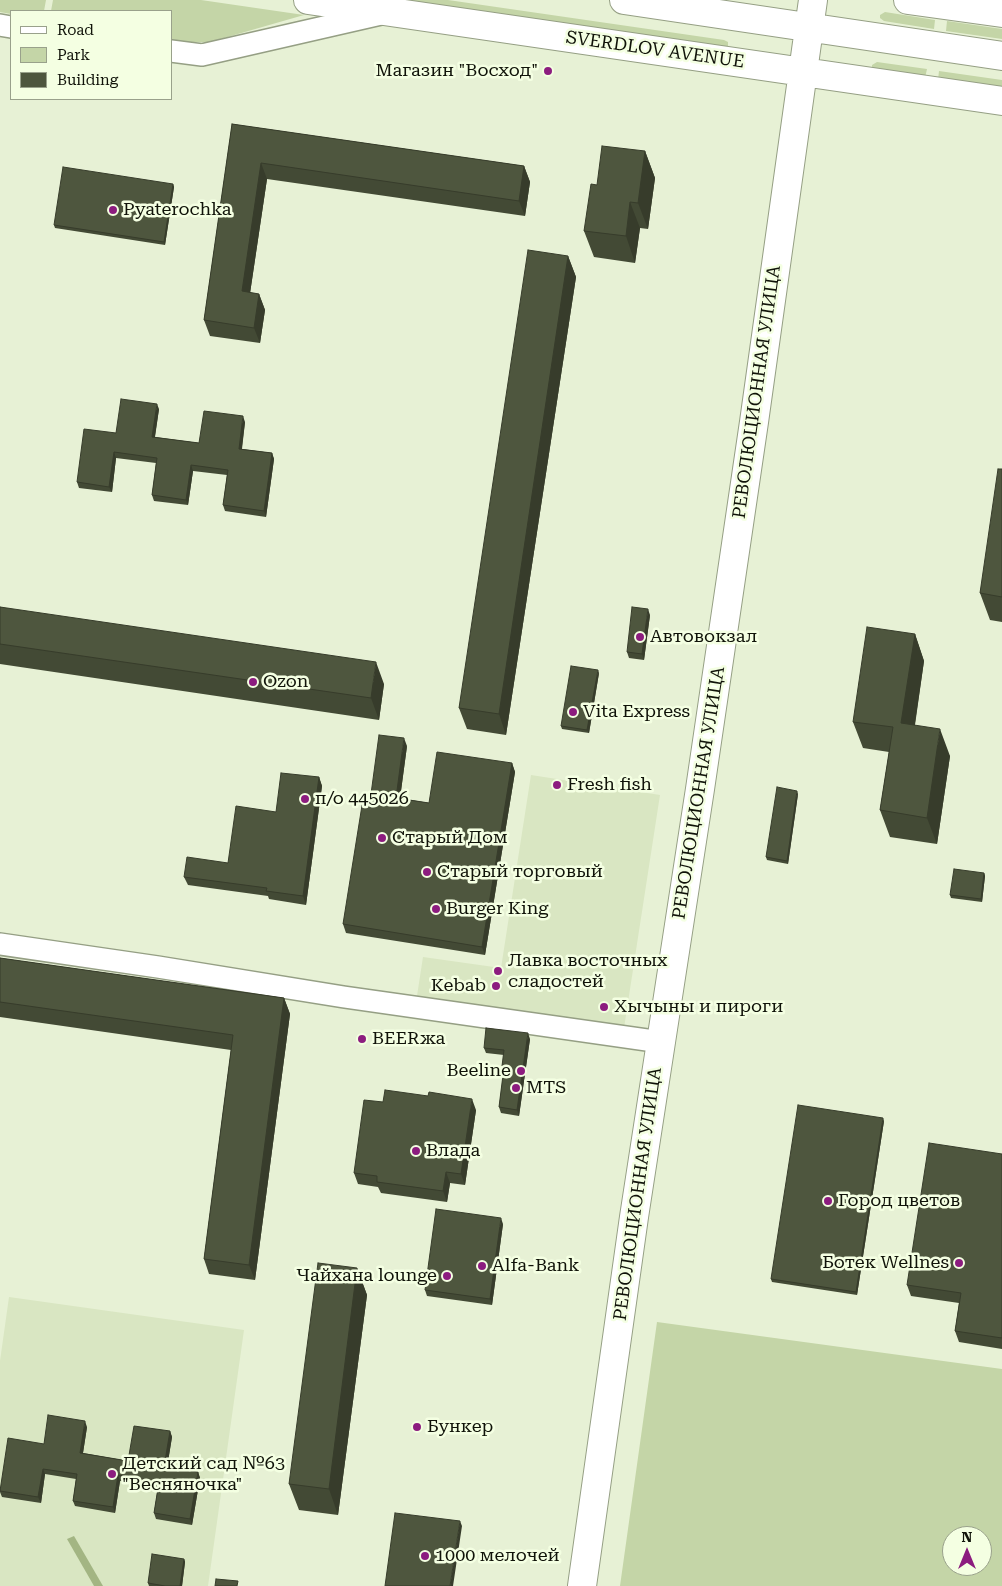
<!DOCTYPE html>
<meta charset="utf-8">
<style>
body{margin:0}
#map{position:relative;width:1002px;height:1586px;overflow:hidden;background:#e7f1d5;font-family:"Roboto Serif",serif}
canvas{display:block}
.legend{position:absolute;left:10px;top:10px;width:162px;height:90px;box-sizing:border-box;background:#f4ffe2;border:1px solid #99a18b;margin:0;padding:6px 9px;list-style:none;font-size:15px;color:#101309}
.legend li{display:flex;align-items:center;gap:10px;height:25px}
.legend b{width:25px;border:1px solid #99a18b}
.north{position:absolute;left:942px;top:1526px;width:50px;height:50px;box-sizing:border-box;background:#f4ffe2;border:1px solid #99a18b;border-radius:50%;rotate:0deg;font-size:14px;font-weight:700;line-height:20px;text-align:center;color:#101309}
.north::after{content:'';display:block;margin:auto;width:18px;height:22px;background:#8c1c7f;clip-path:polygon(50% 0,100% 100%,50% 72%,0 100%)}
</style>
<div id="map">
<canvas width="1002" height="1586"></canvas>
<ul class="legend">
<li><b style="height:6px;background:#fff"></b>Road</li>
<li><b style="height:14px;background:#c4d5a7"></b>Park</li>
<li><b style="height:14px;background:#4e563e"></b>Building</li>
</ul>
<div class="north">N</div>
</div>
<script>
const ctx = document.querySelector('canvas').getContext('2d');
ctx.lineJoin = 'round';
function fillPath(path, color) { ctx.fillStyle = color; ctx.fill(path, 'evenodd'); }
const toPath = rows => new Path2D(rows.map(r => 'M' + r).join(''));
function strokePath(path, color, width, dash) { ctx.strokeStyle = color; ctx.lineWidth = width; ctx.lineCap = dash ? 'butt' : 'round'; ctx.setLineDash(dash || []); ctx.stroke(path); }
function write(font, color, halo, rows, align = 'center') {
  ctx.font = font + ' "Roboto Serif",serif'; ctx.lineWidth = 5; ctx.setLineDash([]); ctx.textBaseline = 'middle'; ctx.strokeStyle = halo; ctx.fillStyle = color; for (const [text, x, y, turn = 0] of rows) {
    ctx.save(); ctx.translate(x, y); ctx.rotate((+turn || 0) * Math.PI / 180); ctx.textAlign = isNaN(turn) ? turn : align; if (halo) ctx.strokeText(text, 0, 0); ctx.fillText(text, 0, 0); ctx.restore();
  }
}
const built = toPath([
 [531,775,660,795,624,1028,417,996,423,957,501,968],
 [9,1297,244,1330,208,1586,0,1586,0,1361]
]);
const green = toPath([
 [0,0,46,0,44,11,11,11,11,14,0,12],
 [53,0,201,0,304,15,210,42,188,42,171,40,171,11,51,11],
 [378,0,448,0,724,40,728,42,728,47],
 [885,12,935,20,934,29,884,21,880,18,880,15],
 [947,21,1002,29,1002,39,946,31],
 [877,62,927,69,925,78,875,71,872,68,872,65],
 [939,71,1002,80,1002,90,938,80],
 [657,1322,1002,1369,1002,1586,620,1586],
 [952,1536,982,1536,982,1566,952,1566]
]);
const water = toPath([
 [74,1536,103,1586,94,1586,67,1539]
]);
const minor = toPath([
 [0,25,11,27],
 [171,51,202,55,381,14],
 [0,944,158,967,344,997,661,1042]
]);
const secondary = toPath([
 [308,0,1002,101],
 [624,0,1002,56],
 [908,0,1002,13],
 [582,1586,634,1217,700,789,754,422,813,0]
]);
const wall = toPath([
 [232,124,524,166,530,182,525,216,267,179,250,293,259,294,265,310,260,343,210,336,204,320],
 [645,151,655,178,648,229,640,228,635,263,594,257,584,231,597,185],
 [173,184,174,187,165,245,55,228,54,225],
 [568,256,576,277,506,735,467,729,459,708],
 [159,409,155,437,199,443,245,422,242,449,272,453,274,459,266,517,225,511,223,505,227,475,193,471,188,505,154,501,152,495,156,463,116,458,112,492,79,488,77,482,116,433],
 [1002,469,1002,622,990,620,980,593],
 [0,607,384,684,379,720,0,664],
 [650,615,644,660,629,658,627,652],
 [915,634,924,661,915,725,950,756,937,844,890,837,880,810,889,752,863,748,853,722],
 [599,673,589,733,562,729,561,726],
 [407,746,400,798,429,803,512,763,515,772,485,955,346,933,343,924,371,794],
 [319,777,322,786,306,905,269,899,268,896,188,885,184,877,228,863,276,812],
 [798,794,788,864,767,860,766,857],
 [984,873,985,876,982,902,951,898,950,895],
 [0,958,284,998,290,1014,255,1280,209,1274,204,1259,231,1050,0,1017],
 [530,1039,519,1116,501,1113,499,1107,504,1070,502,1066,504,1055,486,1053,484,1048],
 [383,1102,476,1110,465,1185,450,1183,447,1202,381,1193,378,1187,358,1184,354,1173],
 [884,1121,857,1295,772,1282,771,1279],
 [1002,1154,1002,1349,959,1342,955,1331,959,1303,911,1296,907,1285],
 [503,1224,492,1305,427,1296,425,1290],
 [357,1268,367,1295,338,1515,299,1510,289,1484],
 [87,1427,83,1453,128,1461,170,1431,172,1437,167,1468,198,1472,200,1478,192,1525,156,1519,154,1513,158,1487,120,1481,115,1513,75,1506,73,1501,76,1479,45,1474,41,1503,2,1497,0,1492,0,1489,44,1444],
 [184,1559,185,1562,182,1586,149,1586,148,1583]
]);
const shadedWall = toPath([
 [645,151,655,178,648,229,638,203],
 [261,163,267,179,248,307,242,291],
 [524,166,530,182,525,216,519,201],
 [173,184,174,187,165,245,164,242],
 [630,202,640,228,635,263,626,236],
 [568,256,576,277,506,735,499,714],
 [259,294,265,310,260,343,254,328],
 [157,404,159,409,154,442,152,437],
 [243,416,245,422,241,454,239,449],
 [114,452,116,458,112,492,109,487],
 [272,453,274,459,266,517,264,511],
 [191,465,193,471,188,505,186,500],
 [648,609,650,615,644,660,642,654],
 [915,634,924,661,911,750,901,723],
 [376,662,384,684,379,720,371,698],
 [598,670,599,673,589,733,587,730],
 [940,729,950,756,937,844,927,818],
 [404,738,407,746,399,806,396,798],
 [512,763,515,772,485,955,482,947],
 [319,777,322,786,306,905,303,896],
 [797,791,798,794,788,864,787,861],
 [984,873,985,876,982,902,981,899],
 [284,998,290,1014,255,1280,249,1265],
 [528,1033,530,1039,519,1116,517,1110],
 [472,1099,476,1110,465,1185,461,1174],
 [883,1118,884,1121,857,1295,856,1292],
 [446,1172,450,1183,447,1202,443,1191],
 [501,1218,503,1224,492,1305,490,1299],
 [357,1268,367,1295,338,1515,329,1489],
 [85,1421,87,1427,82,1459,80,1453],
 [170,1431,172,1437,166,1473,164,1467],
 [43,1469,45,1474,41,1503,38,1497],
 [198,1472,200,1478,192,1525,190,1519],
 [118,1475,120,1481,115,1513,113,1507],
 [460,1521,462,1526,453,1586,450,1586],
 [184,1559,185,1562,182,1586,180,1586]
]);
const building = toPath([
 [232,124,524,166,519,201,261,163,242,291,259,294,254,328,204,320,232,124],
 [602,146,645,151,638,203,630,202,626,236,584,231,591,184,597,185,602,146],
 [63,167,173,184,164,242,54,225,63,167],
 [528,250,568,256,499,714,459,708,528,250],
 [121,399,157,404,152,437,199,443,204,411,243,416,239,449,272,453,264,511,223,505,228,470,191,465,186,500,152,495,157,458,114,452,109,487,77,482,84,429,116,433,121,399],
 [998,469,1002,469,1002,597,980,593,998,469],
 [0,607,376,662,371,698,0,644,0,607],
 [632,607,648,609,642,654,627,652,632,607],
 [867,627,915,634,901,723,940,729,927,818,880,810,893,727,853,722,867,627],
 [571,666,598,670,587,730,561,726,571,666],
 [379,735,404,738,396,798,429,803,437,752,512,763,482,947,343,924,364,793,371,794,379,735],
 [281,773,319,777,303,896,266,891,267,888,184,877,187,857,228,863,236,806,276,812,281,773],
 [777,787,797,791,787,861,766,857,777,787],
 [954,869,984,873,981,899,950,895,954,869],
 [0,958,284,998,249,1265,204,1259,233,1035,0,1002,0,958],
 [486,1028,528,1033,517,1110,499,1107,504,1067,502,1066,504,1050,484,1048,486,1028],
 [385,1090,428,1096,429,1092,472,1099,461,1174,446,1172,443,1191,377,1182,377,1176,354,1173,364,1100,383,1102,385,1090],
 [798,1105,883,1118,856,1292,771,1279,798,1105],
 [929,1143,1002,1154,1002,1338,955,1331,961,1293,907,1285,929,1143],
 [436,1209,501,1218,490,1299,425,1290,436,1209],
 [318,1263,357,1268,329,1489,289,1484,318,1263],
 [48,1415,85,1421,80,1453,128,1461,134,1426,170,1431,164,1467,198,1472,190,1519,154,1513,159,1482,118,1475,113,1507,73,1501,77,1474,43,1469,38,1497,0,1491,8,1438,44,1444,48,1415],
 [395,1513,460,1521,450,1586,385,1586,395,1513],
 [152,1554,184,1559,180,1586,165,1586,148,1583,152,1554],
 [216,1579,238,1581,237,1586,215,1586,216,1579]
]);
const markers = [
 [548,71,5,"#8c1c7f"],
 [113,210,5,"#8c1c7f"],
 [640,637,5,"#8c1c7f"],
 [253,682,5,"#8c1c7f"],
 [573,712,5,"#8c1c7f"],
 [557,785,5,"#8c1c7f"],
 [305,799,5,"#8c1c7f"],
 [382,838,5,"#8c1c7f"],
 [427,872,5,"#8c1c7f"],
 [436,909,5,"#8c1c7f"],
 [498,971,5,"#8c1c7f"],
 [496,986,5,"#8c1c7f"],
 [604,1007,5,"#8c1c7f"],
 [362,1039,5,"#8c1c7f"],
 [521,1071,5,"#8c1c7f"],
 [516,1088,5,"#8c1c7f"],
 [416,1151,5,"#8c1c7f"],
 [828,1201,5,"#8c1c7f"],
 [959,1263,5,"#8c1c7f"],
 [482,1266,5,"#8c1c7f"],
 [447,1276,5,"#8c1c7f"],
 [417,1427,5,"#8c1c7f"],
 [112,1474,5,"#8c1c7f"],
 [425,1556,5,"#8c1c7f"]
];
const streetNames = [
 ["SVERDLOV AVENUE",655,50,8],
 ["РЕВОЛЮЦИОННАЯ УЛИЦА",757,392,-82],
 ["РЕВОЛЮЦИОННАЯ УЛИЦА",699,793,-81],
 ["РЕВОЛЮЦИОННАЯ УЛИЦА",638,1194,-82]
];
const poiNames = [
 ["Магазин \"Восход\"",538,71,"right"],
 ["Pyaterochka",123,210],
 ["Автовокзал",650,637],
 ["Ozon",263,682],
 ["Vita Express",583,712],
 ["Fresh fish",567,785],
 ["п/о 445026",315,799],
 ["Старый Дом",392,838],
 ["Старый торговый",437,872],
 ["Burger King",446,909],
 ["Лавка восточных",508,961],
 ["сладостей",508,982],
 ["Kebab",486,986,"right"],
 ["Хычыны и пироги",614,1007],
 ["BEERжа",372,1039],
 ["Beeline",511,1071,"right"],
 ["MTS",526,1088],
 ["Влада",426,1151],
 ["Город цветов",838,1201],
 ["Ботек Wellnes",949,1263,"right"],
 ["Alfa-Bank",492,1266],
 ["Чайхана lounge",437,1276,"right"],
 ["Бункер",427,1427],
 ["Детский сад №63",122,1464],
 ["\"Весняночка\"",122,1485],
 ["1000 мелочей",435,1556]
];
fillPath(built, '#d9e6c2');
fillPath(green, '#c4d5a7');
fillPath(water, '#a3b583');
strokePath(minor, '#959f84', 24);
strokePath(secondary, '#959f84', 30);
strokePath(minor, '#fff', 21);
strokePath(secondary, '#fff', 28);
fillPath(wall, '#434a35');
fillPath(shadedWall, '#373c2b');
fillPath(building, '#4e563e');
strokePath(building, '#373c2b', 1);
for (const [x, y, r, color] of markers) { const dot = new Path2D(); dot.arc(x, y, r, 0, 2 * Math.PI); ctx.fillStyle = color; ctx.fill(dot); strokePath(dot, '#f4ffe2', 2); }
write('18px', '#101309', '#f4ffe2', streetNames);
write('18px', '#101309', '#f4ffe2', poiNames, 'left');
</script>
